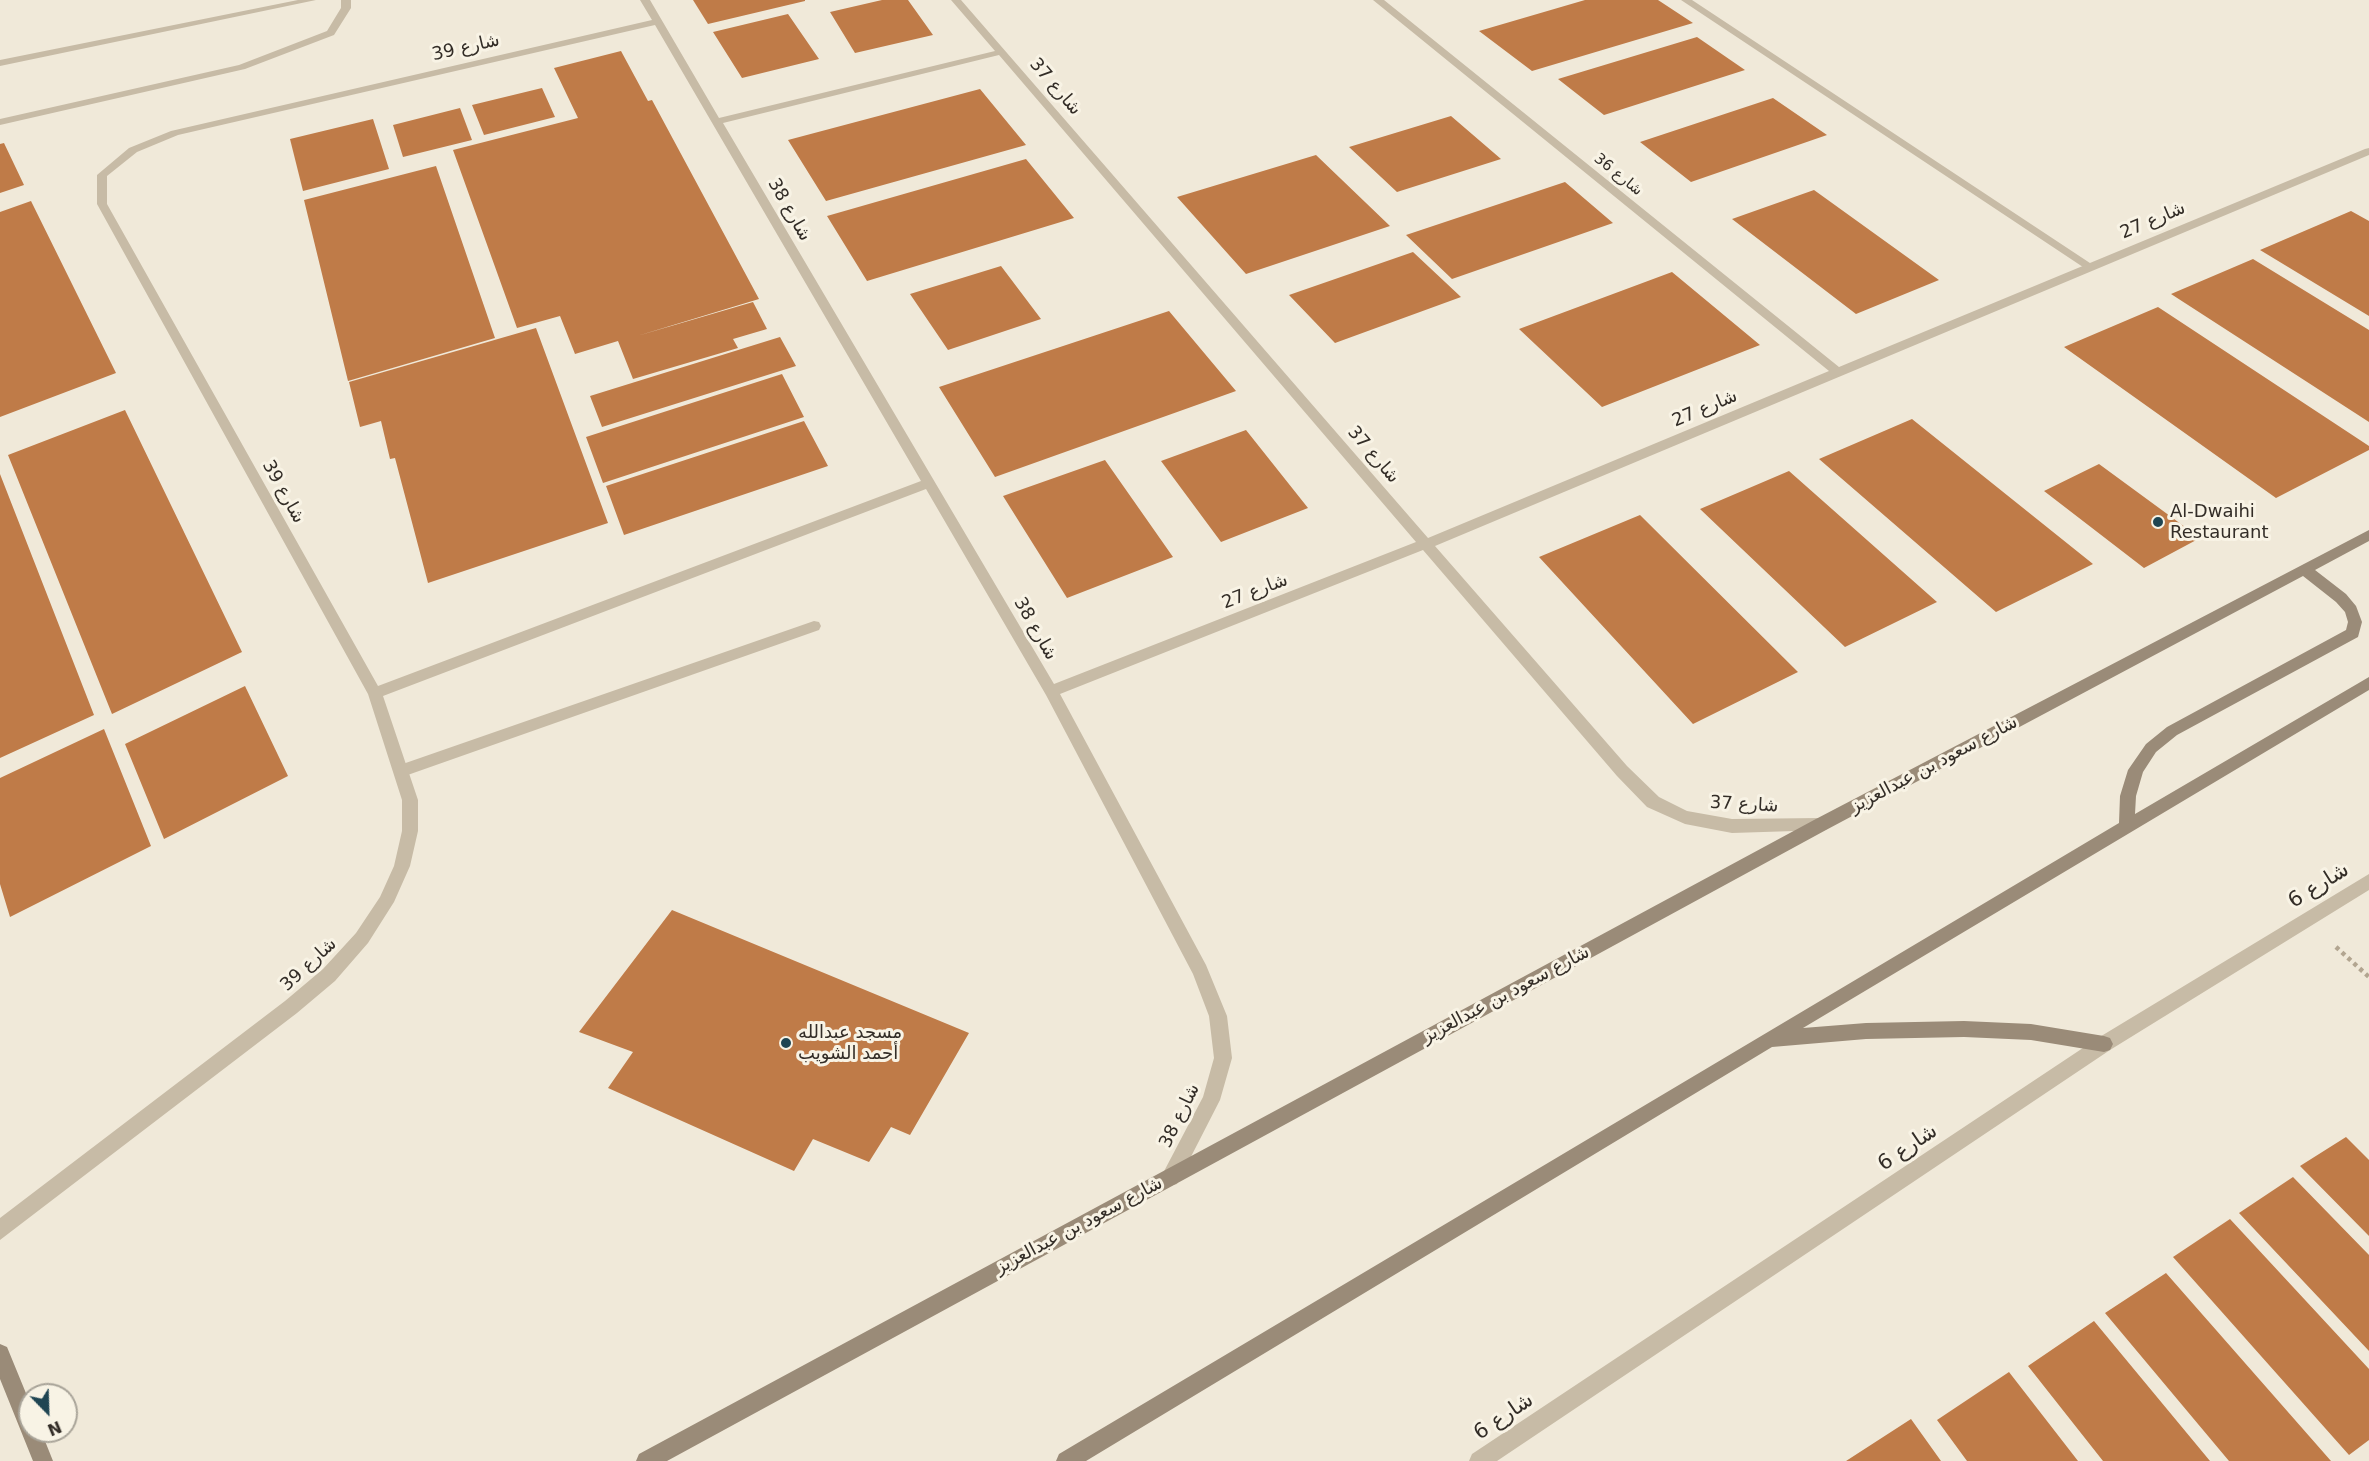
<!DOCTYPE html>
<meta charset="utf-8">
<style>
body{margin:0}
#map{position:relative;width:2369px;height:1461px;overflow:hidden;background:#f0e9d9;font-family:"DejaVu Sans",sans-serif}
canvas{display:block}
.north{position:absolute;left:18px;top:1383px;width:60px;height:60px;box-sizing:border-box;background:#f8f3e5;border:2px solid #a9a499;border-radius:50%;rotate:157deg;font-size:16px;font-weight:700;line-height:24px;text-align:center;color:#332d27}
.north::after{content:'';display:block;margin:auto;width:21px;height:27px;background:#1f4552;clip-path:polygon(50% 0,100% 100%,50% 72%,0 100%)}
</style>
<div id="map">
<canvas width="2369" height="1461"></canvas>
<div class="north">N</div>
</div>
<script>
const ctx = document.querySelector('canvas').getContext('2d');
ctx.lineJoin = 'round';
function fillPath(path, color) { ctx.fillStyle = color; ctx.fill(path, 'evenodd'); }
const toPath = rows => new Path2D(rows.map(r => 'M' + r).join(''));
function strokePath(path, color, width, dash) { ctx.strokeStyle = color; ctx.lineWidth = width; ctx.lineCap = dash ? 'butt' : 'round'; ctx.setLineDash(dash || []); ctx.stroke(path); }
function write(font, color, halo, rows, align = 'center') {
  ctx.font = font + ' "DejaVu Sans","Noto Naskh Arabic",sans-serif'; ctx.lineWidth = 6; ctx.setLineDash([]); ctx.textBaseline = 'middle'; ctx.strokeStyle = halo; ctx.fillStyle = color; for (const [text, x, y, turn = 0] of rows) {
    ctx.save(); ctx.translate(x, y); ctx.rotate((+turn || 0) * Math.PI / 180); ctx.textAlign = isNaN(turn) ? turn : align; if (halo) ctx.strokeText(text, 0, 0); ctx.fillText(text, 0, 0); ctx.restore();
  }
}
const building = toPath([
 [693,0,805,0,805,1,708,24],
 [882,0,908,0,933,35,855,53,830,12],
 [1585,0,1658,0,1693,23,1532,71,1479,31],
 [788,14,819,59,742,78,713,32],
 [1697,37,1745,70,1604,115,1558,79],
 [621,51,648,101,652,100,759,299,637,336,753,302,767,329,733,339,738,348,633,379,618,341,575,354,560,316,517,328,453,150,578,118,554,68],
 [542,88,555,117,484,135,472,105],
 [980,89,1026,145,826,201,788,140],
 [1773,98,1827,135,1691,182,1640,142],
 [460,108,472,140,403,157,393,125],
 [1451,116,1501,159,1397,192,1349,147],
 [373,119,389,169,303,191,290,139],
 [4,143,24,185,0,193,0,144],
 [1316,155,1390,226,1246,274,1177,197],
 [1026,159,1074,218,867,281,827,216],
 [436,166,495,338,348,381,304,200],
 [1565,182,1613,223,1452,279,1406,235],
 [1814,190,1939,280,1856,314,1732,219],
 [31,201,116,373,0,417,0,212],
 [2351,211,2369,221,2369,316,2260,250],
 [1413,252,1461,297,1335,343,1289,295],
 [2253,259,2369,330,2369,422,2171,294],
 [1001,266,1041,319,948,350,910,294],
 [1672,272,1760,345,1602,407,1519,329],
 [2158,307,2369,446,2369,450,2276,498,2064,347],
 [1169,311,1236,391,995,477,939,387],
 [536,328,608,523,428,583,395,458,390,459,381,421,360,427,349,382],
 [780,337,796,366,602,427,590,396],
 [782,374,804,417,603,483,586,437],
 [125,410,242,652,112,714,8,455],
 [1912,419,2093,564,1996,612,1819,459],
 [804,421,828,466,624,535,606,486],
 [1246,430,1308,508,1221,542,1161,461],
 [1105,460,1173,557,1067,598,1003,496],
 [2099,464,2200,538,2144,568,2044,491],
 [1789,471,1937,602,1845,647,1700,509],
 [0,474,94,715,0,758],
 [1640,515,1798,672,1693,724,1539,557],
 [245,686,288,776,164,839,125,744],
 [104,729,151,846,10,917,0,884,0,778],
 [672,910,969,1033,910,1135,891,1127,869,1162,813,1139,794,1171,608,1088,633,1052,579,1032],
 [2346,1137,2369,1160,2369,1236,2300,1166],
 [2293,1177,2369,1255,2369,1351,2239,1213],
 [2230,1219,2369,1369,2369,1440,2349,1455,2173,1257],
 [2166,1273,2331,1461,2229,1461,2105,1313],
 [2094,1321,2210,1461,2103,1461,2028,1366],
 [2009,1372,2078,1461,1967,1461,1937,1420],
 [1911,1419,1941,1461,1846,1461]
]);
const path = toPath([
 [2336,947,2369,977]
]);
const lane = toPath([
 [298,0,316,0,0,66,0,60,298,0],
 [341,0,351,0,351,8,334,35,245,69,0,125,0,119,239,65,327,31,341,8,341,0],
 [1681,0,1692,0,2096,267,2094,269,2086,269,1681,0],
 [814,621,819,622,821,626,819,630,402,777,397,776,394,771,397,766,814,621]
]);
const street = toPath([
 [640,0,650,0,719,118,995,51,951,0,961,0,1428,538,1829,371,1373,0,1384,0,1839,367,2365,149,2369,148,2369,155,1435,546,1627,766,1659,797,1687,811,1732,819,1820,818,1826,820,1828,825,1826,830,1732,833,1685,824,1647,807,1617,776,1423,550,1060,694,1206,965,1227,1016,1232,1058,1220,1100,1177,1184,1170,1186,1163,1184,1161,1177,1203,1097,1214,1058,1209,1016,1193,974,1046,695,926,489,383,696,418,800,418,831,410,866,394,902,368,943,335,981,297,1013,0,1240,0,1218,285,1001,323,969,356,933,380,897,394,866,402,831,402,800,368,694,97,204,97,175,129,148,171,131,652,20,640,0],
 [655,25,921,481,378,686,107,204,107,176,137,152,178,135,655,25],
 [999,55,1416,542,1054,684,723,123,999,55],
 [2369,874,2369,890,2110,1050,1497,1461,1469,1461,1472,1454,2098,1038,2369,874]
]);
const secondary = toPath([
 [2369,530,2369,541,2315,570,2346,594,2356,606,2362,622,2358,637,2177,735,2156,752,2143,772,2136,796,2135,814,2369,677,2369,690,1803,1028,1866,1023,1964,1021,2031,1024,2104,1036,2110,1038,2113,1044,2110,1050,2104,1052,2031,1040,1964,1037,1866,1039,1772,1047,1086,1461,1056,1461,1059,1454,2119,823,2120,796,2128,770,2146,744,2167,727,2346,630,2348,622,2345,612,2336,602,2303,576,1826,830,667,1461,636,1461,639,1454,1814,820,2369,530],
 [0,1344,7,1347,30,1403,30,1431,41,1431,53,1461,33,1461,0,1379,0,1344]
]);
const markers = [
 [2158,522,6,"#1f4552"],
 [786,1043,6,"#1f4552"]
];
const farStreetnames = [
 ["شارع 36",1618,175,39]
];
const streetNames = [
 ["شارع 39",466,48,-13],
 ["شارع 37",1055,87,49],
 ["شارع 38",789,210,60],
 ["شارع 27",2153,221,-23],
 ["شارع 27",1705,409,-23],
 ["شارع 37",1373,455,49],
 ["شارع 39",283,492,61],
 ["شارع 27",1255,592,-21],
 ["شارع 38",1035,629,60],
 ["شارع سعود بن عبدالعزيز",1934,765,-28],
 ["شارع 37",1744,805,3],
 ["شارع 39",309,965,-43],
 ["شارع سعود بن عبدالعزيز",1506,995,-28],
 ["شارع 38",1180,1116,-64],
 ["شارع سعود بن عبدالعزيز",1079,1226,-28]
];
const poiNames = [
 ["Al-Dwaihi",2170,512],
 ["Restaurant",2170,533],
 ["مسجد عبدالله",798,1033],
 ["أحمد الشويب",798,1054]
];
const nearStreetnames = [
 ["شارع 6",2319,886,-32],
 ["شارع 6",1908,1148,-34],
 ["شارع 6",1504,1417,-34]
];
fillPath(building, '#bf7b48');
strokePath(path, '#b2a590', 4.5, [4, 4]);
fillPath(lane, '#c7bba6');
fillPath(street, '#c7bba6');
fillPath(secondary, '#9a8b78');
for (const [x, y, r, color] of markers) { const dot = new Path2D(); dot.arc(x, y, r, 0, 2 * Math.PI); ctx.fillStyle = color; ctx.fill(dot); strokePath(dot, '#f8f3e5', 2); }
write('15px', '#332d27', '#f8f3e5', farStreetnames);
write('18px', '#332d27', '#f8f3e5', streetNames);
write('18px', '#332d27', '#f8f3e5', poiNames, 'left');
write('21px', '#332d27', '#f8f3e5', nearStreetnames);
</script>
